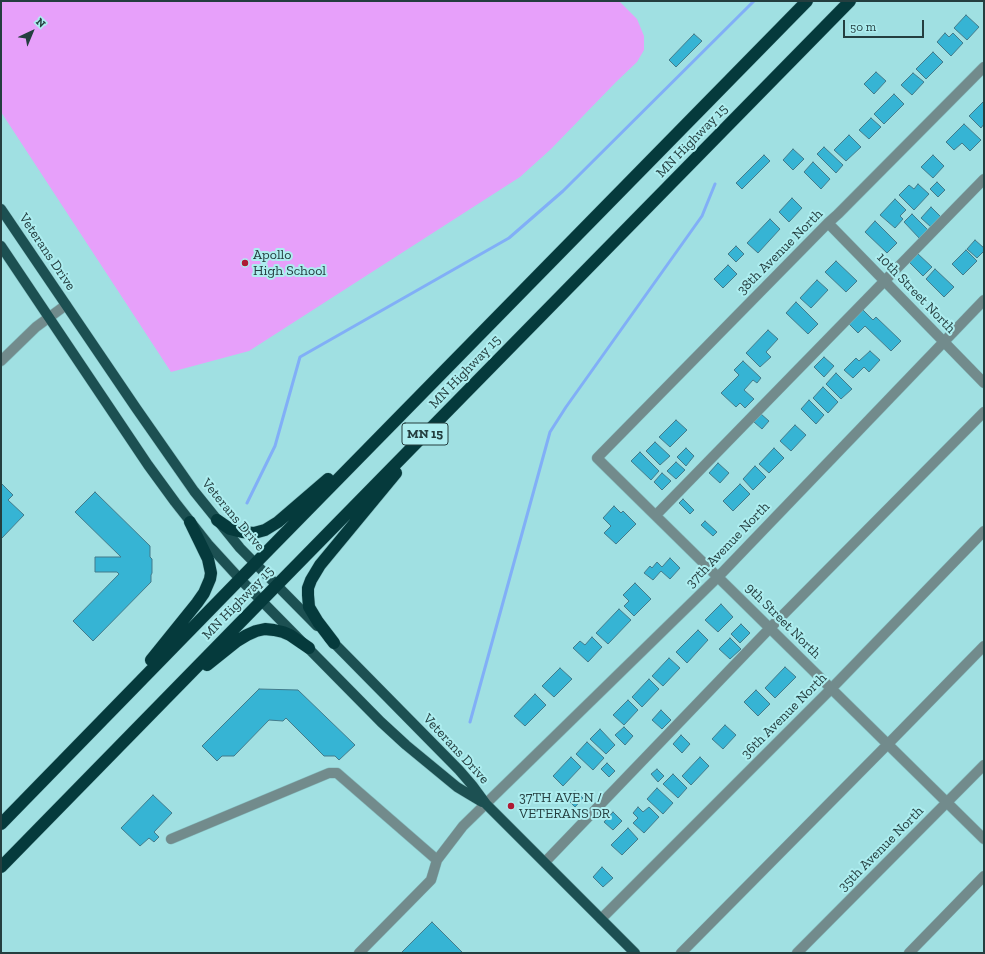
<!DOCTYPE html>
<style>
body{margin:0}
#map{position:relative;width:985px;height:954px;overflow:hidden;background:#a0e0e2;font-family:"Zilla Slab",serif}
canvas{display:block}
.frame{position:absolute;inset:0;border:2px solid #243e3f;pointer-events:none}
.north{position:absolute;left:12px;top:12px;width:40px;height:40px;-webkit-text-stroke:3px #adedef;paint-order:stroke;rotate:44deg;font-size:11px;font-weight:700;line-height:16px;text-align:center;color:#243e3f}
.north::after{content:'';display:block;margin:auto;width:14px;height:18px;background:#243e3f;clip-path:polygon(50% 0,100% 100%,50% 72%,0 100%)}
.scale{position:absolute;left:843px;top:20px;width:81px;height:18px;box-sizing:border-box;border:2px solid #243e3f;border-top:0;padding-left:5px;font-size:12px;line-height:14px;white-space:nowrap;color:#243e3f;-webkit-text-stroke:3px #adedef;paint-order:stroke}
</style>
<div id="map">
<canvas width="985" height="954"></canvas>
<div class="frame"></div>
<div class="north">N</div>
<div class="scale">50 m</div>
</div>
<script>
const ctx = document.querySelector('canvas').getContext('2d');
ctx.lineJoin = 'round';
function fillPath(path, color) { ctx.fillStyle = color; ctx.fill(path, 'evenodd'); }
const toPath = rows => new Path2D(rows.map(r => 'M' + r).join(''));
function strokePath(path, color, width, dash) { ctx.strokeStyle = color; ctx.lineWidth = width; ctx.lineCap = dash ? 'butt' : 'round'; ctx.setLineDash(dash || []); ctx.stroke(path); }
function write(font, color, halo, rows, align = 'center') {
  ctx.font = font + ' "Zilla Slab",serif'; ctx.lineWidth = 4; ctx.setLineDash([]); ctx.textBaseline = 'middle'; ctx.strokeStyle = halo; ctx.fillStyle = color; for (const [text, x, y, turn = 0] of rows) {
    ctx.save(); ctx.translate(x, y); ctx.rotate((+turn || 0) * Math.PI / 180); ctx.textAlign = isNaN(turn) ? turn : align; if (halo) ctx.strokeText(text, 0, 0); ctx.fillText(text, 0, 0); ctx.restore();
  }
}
const green = toPath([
 [1,1,619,1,637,19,644,36,644,50,637,62,616,82,551,149,520,177,249,351,171,372,1,112]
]);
const stream = toPath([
 [247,503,275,446,300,357,509,238,563,191,754,1],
 [470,722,550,432,566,407,702,216,715,184]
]);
const building = toPath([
 [966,15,979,27,967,40,954,28,966,15],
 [945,33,949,37,953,33,963,43,951,56,937,42,945,33],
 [694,34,702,41,676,67,669,60,694,34],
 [933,52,943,62,926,79,916,69,933,52],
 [876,72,886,81,874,94,864,84,876,72],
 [913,73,924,82,912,95,901,85,913,73],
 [894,94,904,104,884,124,874,114,894,94],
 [984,101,984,124,981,128,969,116,984,101],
 [871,118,881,127,869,139,859,130,871,118],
 [964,124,981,140,970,151,962,143,954,150,946,142,964,124],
 [849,135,861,147,846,161,834,150,849,135],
 [824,147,843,165,836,173,817,154,824,147],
 [793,149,804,159,793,170,783,160,793,149],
 [764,155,770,161,742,189,736,183,764,155],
 [933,155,944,166,933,178,921,167,933,155],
 [813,162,830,179,821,189,804,172,813,162],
 [937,182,945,190,938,197,930,189,937,182],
 [918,184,929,194,914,210,899,195,909,185,914,189,918,184],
 [792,198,802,208,789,222,779,212,792,198],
 [895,199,906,210,900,216,903,219,895,228,880,215,895,199],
 [931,207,941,217,931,227,921,218,931,207],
 [912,214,928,230,920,239,904,222,912,214],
 [770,219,780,229,758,253,747,243,770,219],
 [875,221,897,243,887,253,865,232,875,221],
 [975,240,984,248,984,251,977,258,967,249,975,240],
 [736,246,744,254,736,262,728,254,736,246],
 [966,250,977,261,963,275,952,264,966,250],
 [917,253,932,267,923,276,909,262,917,253],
 [836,261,857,281,846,292,825,272,836,261],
 [728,265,737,274,723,288,714,279,728,265],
 [935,269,954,287,944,297,926,279,935,269],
 [817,280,828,290,811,308,800,298,817,280],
 [796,302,818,324,808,334,786,313,796,302],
 [863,310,873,320,876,317,901,341,891,351,865,326,858,333,849,324,863,310],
 [768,330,778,339,766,352,771,357,760,367,746,353,768,330],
 [870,351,880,360,869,372,864,367,853,378,844,370,856,358,859,361,870,351],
 [824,357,834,366,824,377,814,367,824,357],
 [743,361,761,378,757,383,753,380,744,390,754,399,745,408,740,403,736,407,721,393,739,375,734,370,743,361],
 [836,373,852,389,841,399,826,384,836,373],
 [823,387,838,402,828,413,813,398,823,387],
 [809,400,824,415,816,424,801,409,809,400],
 [761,414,769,421,762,429,754,422,761,414],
 [676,420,687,430,670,447,659,437,676,420],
 [795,425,806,435,791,451,780,441,795,425],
 [655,442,670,456,660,465,646,451,655,442],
 [686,448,694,456,686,466,677,457,686,448],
 [774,448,784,458,769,473,759,464,774,448],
 [640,452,659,471,651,480,631,461,640,452],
 [676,462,685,470,676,479,667,471,676,462],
 [718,463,729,473,720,483,709,473,718,463],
 [755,466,766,477,753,490,743,479,755,466],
 [662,473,671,481,662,490,654,482,662,473],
 [1,483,13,495,8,500,24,515,1,539,1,483],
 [740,484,750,494,733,511,723,501,740,484],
 [95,492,150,546,150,557,152,559,152,573,151,575,151,582,93,641,73,621,119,574,117,572,95,572,95,557,121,557,75,512,95,492],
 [683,499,694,510,690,514,679,503,683,499],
 [614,506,621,513,623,511,636,524,616,544,604,533,611,526,603,518,614,506],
 [705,521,717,532,713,536,701,525,705,521],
 [670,558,680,568,670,579,661,571,653,580,644,573,650,566,652,568,657,562,662,567,670,558],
 [635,583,651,599,634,616,624,606,629,601,623,595,635,583],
 [721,604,733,617,718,632,705,620,721,604],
 [619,609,631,620,608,644,596,633,619,609],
 [741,624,750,633,740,643,731,634,741,624],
 [698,630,708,640,687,663,676,652,698,630],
 [592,637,602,647,588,662,573,648,580,641,585,645,592,637],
 [730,638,741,649,730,659,719,649,730,638],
 [669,658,680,668,663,686,652,676,669,658],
 [785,667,796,677,775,698,765,688,785,667],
 [560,668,572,679,554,697,542,686,560,668],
 [649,679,659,689,642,707,632,697,649,679],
 [259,689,298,690,355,745,339,760,335,756,324,756,286,718,283,721,269,720,234,756,222,756,217,761,202,746,259,689],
 [756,690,770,704,758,716,744,702,756,690],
 [535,694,546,705,525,726,514,716,535,694],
 [628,700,638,710,624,725,613,715,628,700],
 [661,710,671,720,662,729,652,720,661,710],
 [725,725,736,735,723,749,712,739,725,725],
 [624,727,633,736,625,745,615,735,624,727],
 [600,729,615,745,606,754,590,739,600,729],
 [681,735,690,744,682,753,673,744,681,735],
 [587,742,604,758,593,770,576,754,587,742],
 [571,757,581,767,563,786,553,776,571,757],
 [700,757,709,766,691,785,682,776,700,757],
 [607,763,615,771,609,777,601,769,607,763],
 [657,769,664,776,658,782,651,774,657,769],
 [673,774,687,788,678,798,663,784,673,774],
 [657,788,673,803,663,814,647,799,657,788],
 [575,791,583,798,575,807,567,799,575,791],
 [153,795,172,813,154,832,159,837,154,842,149,838,140,846,121,828,153,795],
 [638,807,643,812,649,807,659,817,644,833,633,823,638,818,633,813,638,807],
 [613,812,622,821,613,830,604,822,613,812],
 [628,828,638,839,622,855,611,845,628,828],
 [602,867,613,878,603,887,593,877,602,867],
 [432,922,463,953,401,953,432,922]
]);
const minor = toPath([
 [984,67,838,214,828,223,597,458,984,839],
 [828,223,984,383],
 [1,361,36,327,66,305],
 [656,515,984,179],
 [171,839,329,773,337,773,437,860,463,826,718,577,984,300],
 [545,862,770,628,984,412],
 [601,919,831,689,984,531],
 [359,953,431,880,437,860],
 [681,953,888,744,984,646],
 [797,953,984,765],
 [909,953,984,876]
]);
const major = toPath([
 [1,209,136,408,194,491,240,548,317,626],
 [1,246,148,465,175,502,208,544,240,579,381,722,406,745,457,787,482,802],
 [329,638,459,770,472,785,486,804,635,953]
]);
const highway = toPath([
 [217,520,230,529,242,532,254,533,265,530,278,522,328,479],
 [334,643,318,622,309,607,308,595,308,588,311,580,320,565,396,473],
 [151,660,197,603,204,593,210,579,211,573,208,559,190,522],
 [207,665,237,641,247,635,256,631,265,629,274,630,283,632,290,635,309,648],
 [1,824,240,579,807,1],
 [1,867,277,585,850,1]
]);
const markers = [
 [245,263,4,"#ae1a34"],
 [511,806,4,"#ae1a34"]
];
const shields = [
 [425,434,46]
];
const shieldNames = [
 ["MN 15",425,434]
];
const streetNames = [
 ["MN Highway 15",692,141,-46],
 ["Veterans Drive",47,252,56],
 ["38th Avenue North",780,252,-45],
 ["10th Street North",916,293,46],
 ["MN Highway 15",465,372,-46],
 ["Veterans Drive",233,515,50],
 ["37th Avenue North",728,545,-46],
 ["MN Highway 15",238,603,-46],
 ["9th Street North",783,621,45],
 ["36th Avenue North",784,716,-45],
 ["Veterans Drive",456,749,47],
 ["35th Avenue North",881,849,-45]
];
const poiNames = [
 ["Apollo",253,255],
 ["High School",253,271],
 ["37TH AVE N /",519,798],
 ["VETERANS DR",519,814]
];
fillPath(green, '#e7a0fa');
strokePath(stream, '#81aff7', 3);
fillPath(building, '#36b4d4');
strokePath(building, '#437b8b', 1);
strokePath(minor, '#85bcbe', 11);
strokePath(major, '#85bcbe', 11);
strokePath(highway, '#85bcbe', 13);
strokePath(minor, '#728b8c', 10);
strokePath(major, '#1c5052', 10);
strokePath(highway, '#053a3c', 12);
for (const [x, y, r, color] of markers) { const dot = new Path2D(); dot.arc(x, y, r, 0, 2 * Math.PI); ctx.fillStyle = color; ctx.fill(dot); strokePath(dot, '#adedef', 1.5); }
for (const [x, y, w] of shields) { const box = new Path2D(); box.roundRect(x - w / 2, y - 11, w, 22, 3); ctx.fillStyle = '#adedef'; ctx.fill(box); strokePath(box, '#243e3f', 1); }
write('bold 13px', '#243e3f', null, shieldNames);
write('14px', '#243e3f', '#adedef', streetNames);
write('14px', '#243e3f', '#adedef', poiNames, 'left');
</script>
